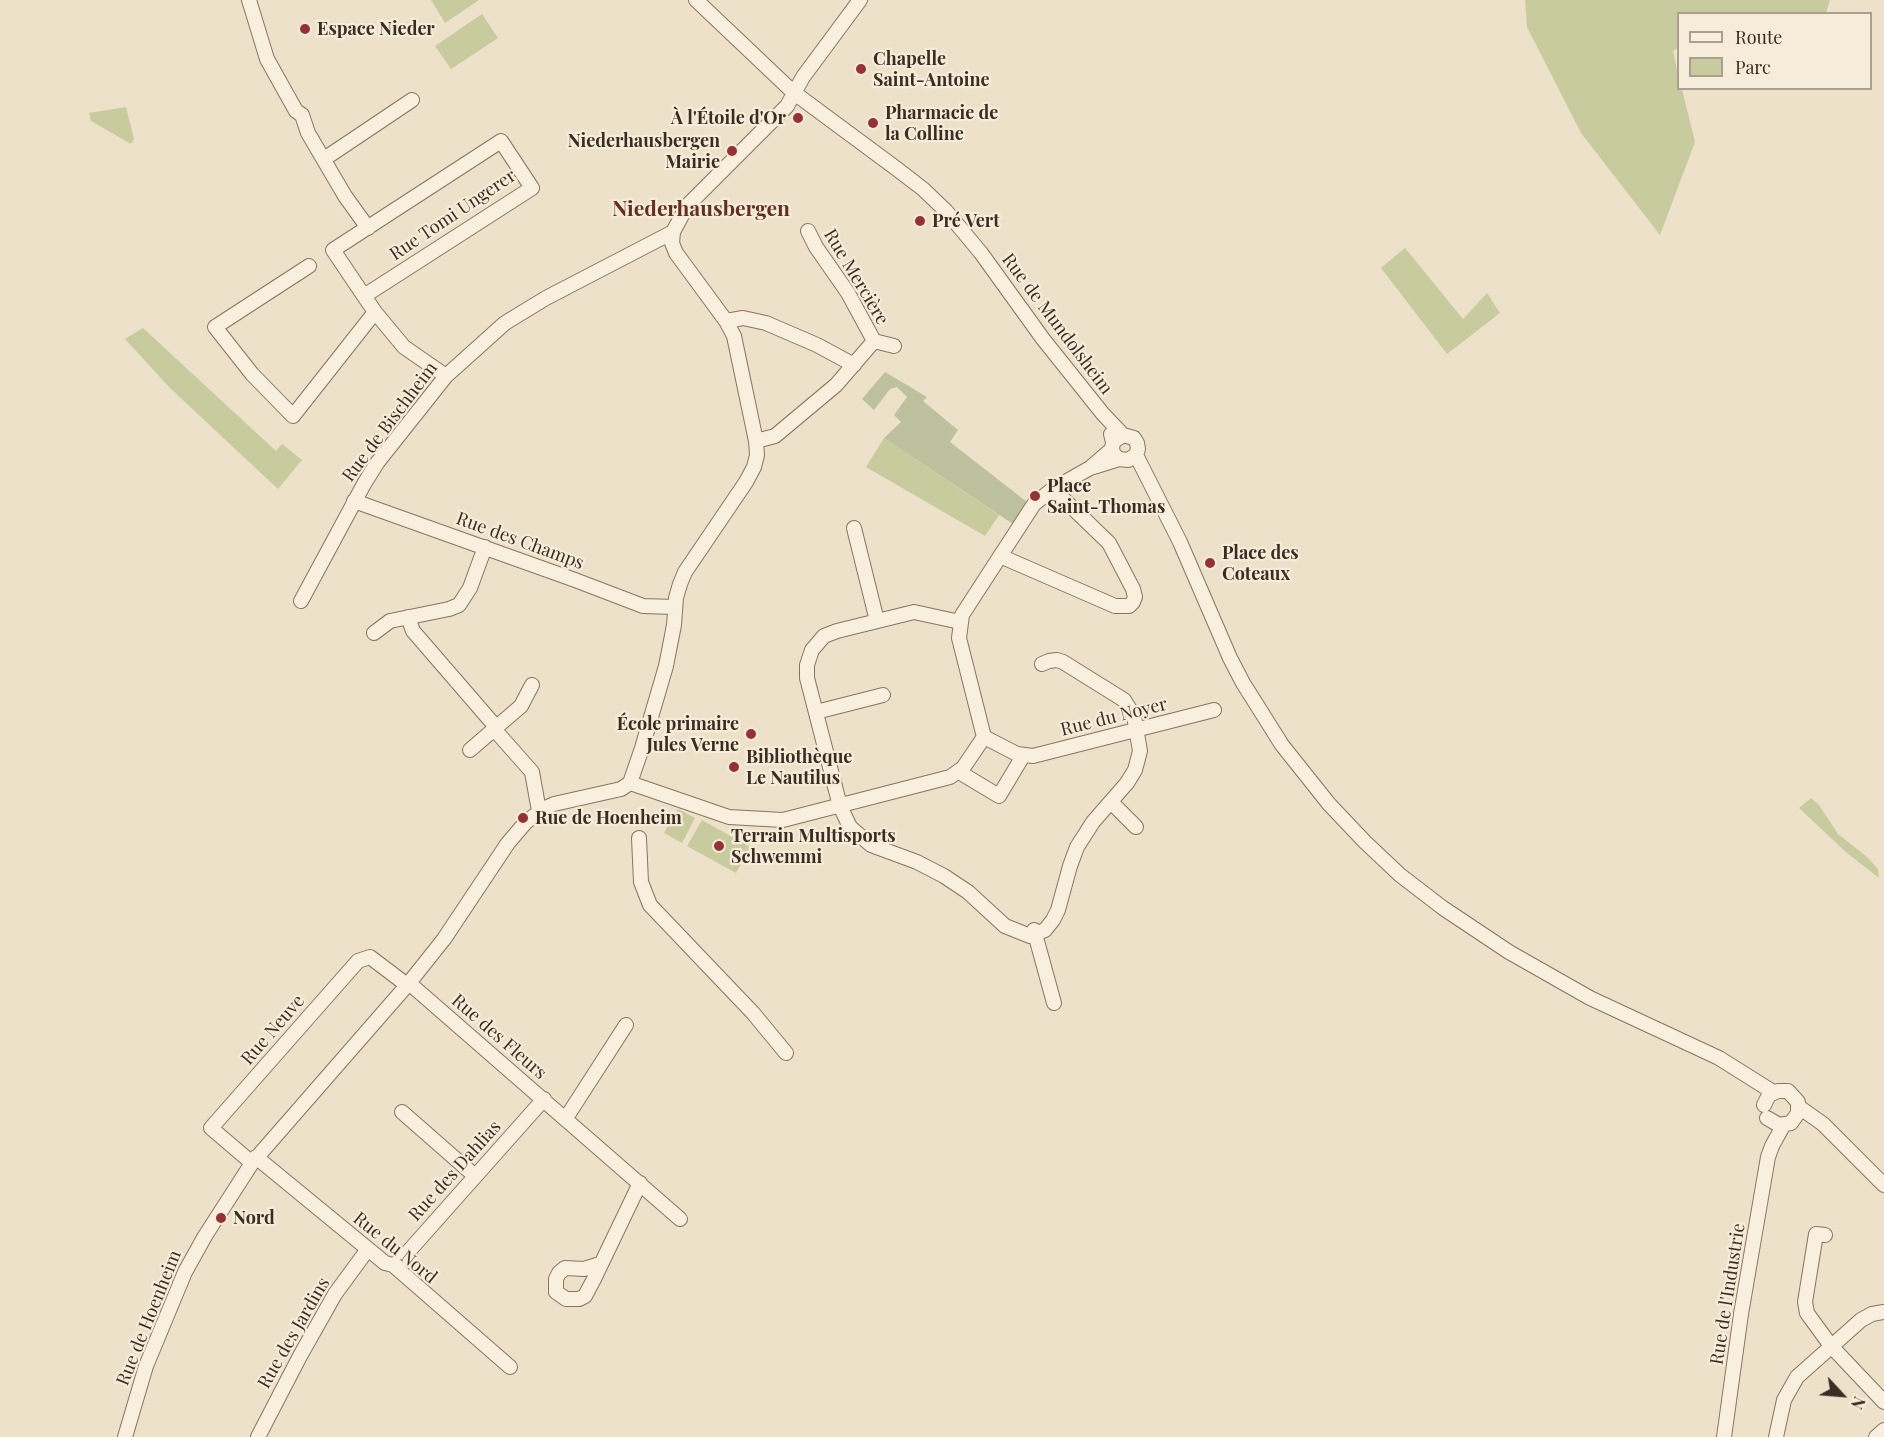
<!DOCTYPE html>
<meta charset="utf-8">
<style>
body{margin:0}
#map{position:relative;width:1884px;height:1437px;overflow:hidden;background:#ede1ca;font-family:"Playfair Display",serif}
canvas{display:block}
.legend{position:absolute;left:1677px;top:12px;width:195px;height:78px;box-sizing:border-box;background:#f5ecda;border:2px solid #aba090;margin:0;padding:8px 10px;list-style:none;font-size:18px;color:#3b2d22}
.legend li{display:flex;align-items:center;gap:12px;height:30px}
.legend b{width:30px;border:2px solid #aba090}
.north{position:absolute;left:1812px;top:1365px;width:60px;height:60px;-webkit-text-stroke:4px #f5ecda;paint-order:stroke;rotate:116deg;font-size:16px;font-weight:700;line-height:24px;text-align:center;color:#3b2d22}
.north::after{content:'';display:block;margin:auto;width:21px;height:27px;background:#3b2d22;clip-path:polygon(50% 0,100% 100%,50% 72%,0 100%)}
</style>
<div id="map">
<canvas width="1884" height="1437"></canvas>
<ul class="legend">
<li><b style="height:8px;background:#f8efde"></b>Route</li>
<li><b style="height:16px;background:#c8cb9e"></b>Parc</li>
</ul>
<div class="north">N</div>
</div>
<script>
const ctx = document.querySelector('canvas').getContext('2d');
ctx.lineJoin = 'round';
function fillPath(path, color) { ctx.fillStyle = color; ctx.fill(path, 'evenodd'); }
const toPath = rows => new Path2D(rows.map(r => 'M' + r).join(''));
function strokePath(path, color, width, dash) { ctx.strokeStyle = color; ctx.lineWidth = width; ctx.lineCap = dash ? 'butt' : 'round'; ctx.setLineDash(dash || []); ctx.stroke(path); }
function write(font, color, halo, rows, align = 'center') {
  ctx.font = font + ' "Playfair Display",serif'; ctx.lineWidth = 4.5; ctx.setLineDash([]); ctx.textBaseline = 'middle'; ctx.strokeStyle = halo; ctx.fillStyle = color; for (const [text, x, y, turn = 0] of rows) {
    ctx.save(); ctx.translate(x, y); ctx.rotate((+turn || 0) * Math.PI / 180); ctx.textAlign = isNaN(turn) ? turn : align; if (halo) ctx.strokeText(text, 0, 0); ctx.fillText(text, 0, 0); ctx.restore();
  }
}
const green = toPath([
 [431,0,479,0,445,23],
 [1525,0,1830,0,1826,13,1678,14,1678,48,1673,51,1678,74,1678,88,1682,89,1695,142,1660,235,1581,133,1527,27],
 [482,14,498,38,451,69,435,46],
 [126,107,134,139,131,144,91,121,89,113],
 [1405,248,1463,319,1487,293,1500,313,1447,354,1381,268],
 [143,328,276,451,282,444,302,460,278,489,170,388,125,339],
 [884,438,999,515,985,536,866,467],
 [1811,798,1819,805,1838,834,1867,857,1878,869,1879,878,1847,853,1799,808],
 [678,809,695,818,682,843,664,833],
 [702,820,750,847,736,873,687,846]
]);
const cemetery = toPath([
 [885,372,927,397,923,401,958,430,950,442,1027,502,1013,524,884,438,901,422,894,415,907,397,897,387,890,389,874,410,862,399]
]);
const minor = toPath([
 [249,0,267,59,296,111,302,115,308,133,345,196,368,228],
 [696,0,793,92,897,169,923,189,946,211,981,253,1043,339,1103,414,1123,435],
 [324,159,412,100],
 [808,231,816,247,848,293,874,341],
 [309,266,215,327,252,374,293,416,375,312],
 [364,296,532,188,501,141,333,250,364,296,375,312,404,347,446,376],
 [726,321,743,318,766,323,817,345,854,365],
 [1111,434,1113,442,1112,449,1114,455,1119,459,1128,460,1136,455],
 [756,441,775,436,836,385,874,341,894,346],
 [1113,442,1123,435,1134,438,1137,443,1138,449,1136,455,1180,542,1230,658,1243,683,1282,745,1329,804,1365,842,1400,875,1443,908,1509,952,1590,998,1719,1058,1773,1092],
 [1112,449,1090,468,1119,459],
 [354,501,575,580,643,606,675,607],
 [854,528,877,621],
 [1000,556,1115,606,1129,606,1133,602,1135,597,1133,589,1109,543,1053,489],
 [301,601,364,484,377,463,446,376,505,323,546,298,673,232],
 [408,617,413,631,496,727],
 [960,622,914,612,837,631,824,636,812,650,807,665,807,678,840,806,850,827,871,845,917,862,944,876,968,892,1005,926,1030,936,1045,930,1053,920,1058,910,1070,866,1077,847,1093,822,1127,783,1135,770,1140,751,1134,716,1124,700,1063,662,1057,660,1049,661,1042,664],
 [374,633,390,621,449,609,459,605,470,588,485,547],
 [816,712,883,695],
 [494,729,532,772,539,811],
 [984,737,959,638,962,615,1034,504,1053,489,1090,468],
 [470,750,521,706,532,685],
 [959,772,999,796,1023,756],
 [630,783,729,817,783,820,950,777,963,768,984,737,1017,754,1033,756,1214,710],
 [1112,803,1136,827],
 [639,838,641,882,650,905,753,1013,786,1053],
 [1034,930,1054,1003],
 [409,983,680,1219],
 [1764,1105,1769,1095,1778,1091,1788,1091,1798,1102,1798,1113,1791,1123,1779,1125,1767,1118],
 [1799,1107,1823,1124,1884,1185],
 [402,1112,475,1176],
 [566,1118,626,1025],
 [256,1157,368,1249,385,1263,393,1265,510,1367],
 [252,1163,211,1128,358,961,370,957,407,985],
 [1825,1235,1816,1234,1805,1302,1807,1313,1831,1346,1884,1402],
 [600,1264,584,1269,565,1268,559,1273,556,1279,556,1292,566,1299,579,1299,585,1296,594,1279,640,1183],
 [393,1265,400,1261,544,1099],
 [125,1437,146,1366,185,1272,205,1236,252,1163,409,983,444,939,508,843,526,822,543,809,554,804,621,789,630,783,642,748,666,666,674,625,676,598,680,584,685,572,746,482,754,467,757,455,756,441,734,336,726,321,676,253,672,243,673,232,687,206,787,106,803,77,860,0],
 [258,1437,300,1356,335,1294,368,1249],
 [1724,1437,1741,1314,1768,1157,1772,1146,1783,1126],
 [1776,1437,1784,1400,1797,1377,1861,1320,1872,1314,1884,1312],
 [1876,1437,1884,1430]
]);
const markers = [
 [305,29,6,"#953237"],
 [861,69,6,"#953237"],
 [798,118,6,"#953237"],
 [873,123,6,"#953237"],
 [732,151,6,"#953237"],
 [920,221,6,"#953237"],
 [1035,496,6,"#953237"],
 [1210,563,6,"#953237"],
 [751,734,6,"#953237"],
 [734,767,6,"#953237"],
 [523,818,6,"#953237"],
 [719,846,6,"#953237"],
 [221,1218,6,"#953237"]
];
const poiNames = [
 ["Espace Nieder",317,29],
 ["Chapelle",873,59],
 ["Saint-Antoine",873,80],
 ["Pharmacie de",885,113],
 ["la Colline",885,134],
 ["À l'Étoile d'Or",786,118,"right"],
 ["Niederhausbergen",720,141,"right"],
 ["Mairie",720,162,"right"],
 ["Pré Vert",932,221],
 ["Place",1047,486],
 ["Saint-Thomas",1047,507],
 ["Place des",1222,553],
 ["Coteaux",1222,574],
 ["École primaire",739,724,"right"],
 ["Jules Verne",739,745,"right"],
 ["Bibliothèque",746,757],
 ["Le Nautilus",746,778],
 ["Rue de Hoenheim",535,818],
 ["Terrain Multisports",731,836],
 ["Schwemmi",731,857],
 ["Nord",233,1218]
];
const streetNames = [
 ["Rue Tomi Ungerer",453,215,-34],
 ["Rue Mercière",856,277,59],
 ["Rue de Mundolsheim",1057,324,53],
 ["Rue de Bischheim",390,422,-53],
 ["Rue des Champs",520,541,20],
 ["Rue du Noyer",1114,717,-14],
 ["Rue Neuve",273,1030,-49],
 ["Rue des Fleurs",499,1037,41],
 ["Rue des Dahlias",455,1171,-48],
 ["Rue du Nord",395,1248,39],
 ["Rue de l'Industrie",1728,1294,-81],
 ["Rue de Hoenheim",149,1318,-68],
 ["Rue des Jardins",294,1333,-60]
];
const quarterNames = [
 ["Niederhausbergen",701,209]
];
fillPath(green, '#c8cb9e');
fillPath(cemetery, '#bec19d');
strokePath(minor, '#89745f', 16);
strokePath(minor, '#f8efde', 14);
for (const [x, y, r, color] of markers) { const dot = new Path2D(); dot.arc(x, y, r, 0, 2 * Math.PI); ctx.fillStyle = color; ctx.fill(dot); strokePath(dot, '#f5ecda', 2); }
write('bold 18px', '#3b2d22', '#f5ecda', poiNames, 'left');
write('18px', '#3b2d22', '#f5ecda', streetNames);
write('bold 21px', '#652e23', '#f5ecda', quarterNames);
</script>
